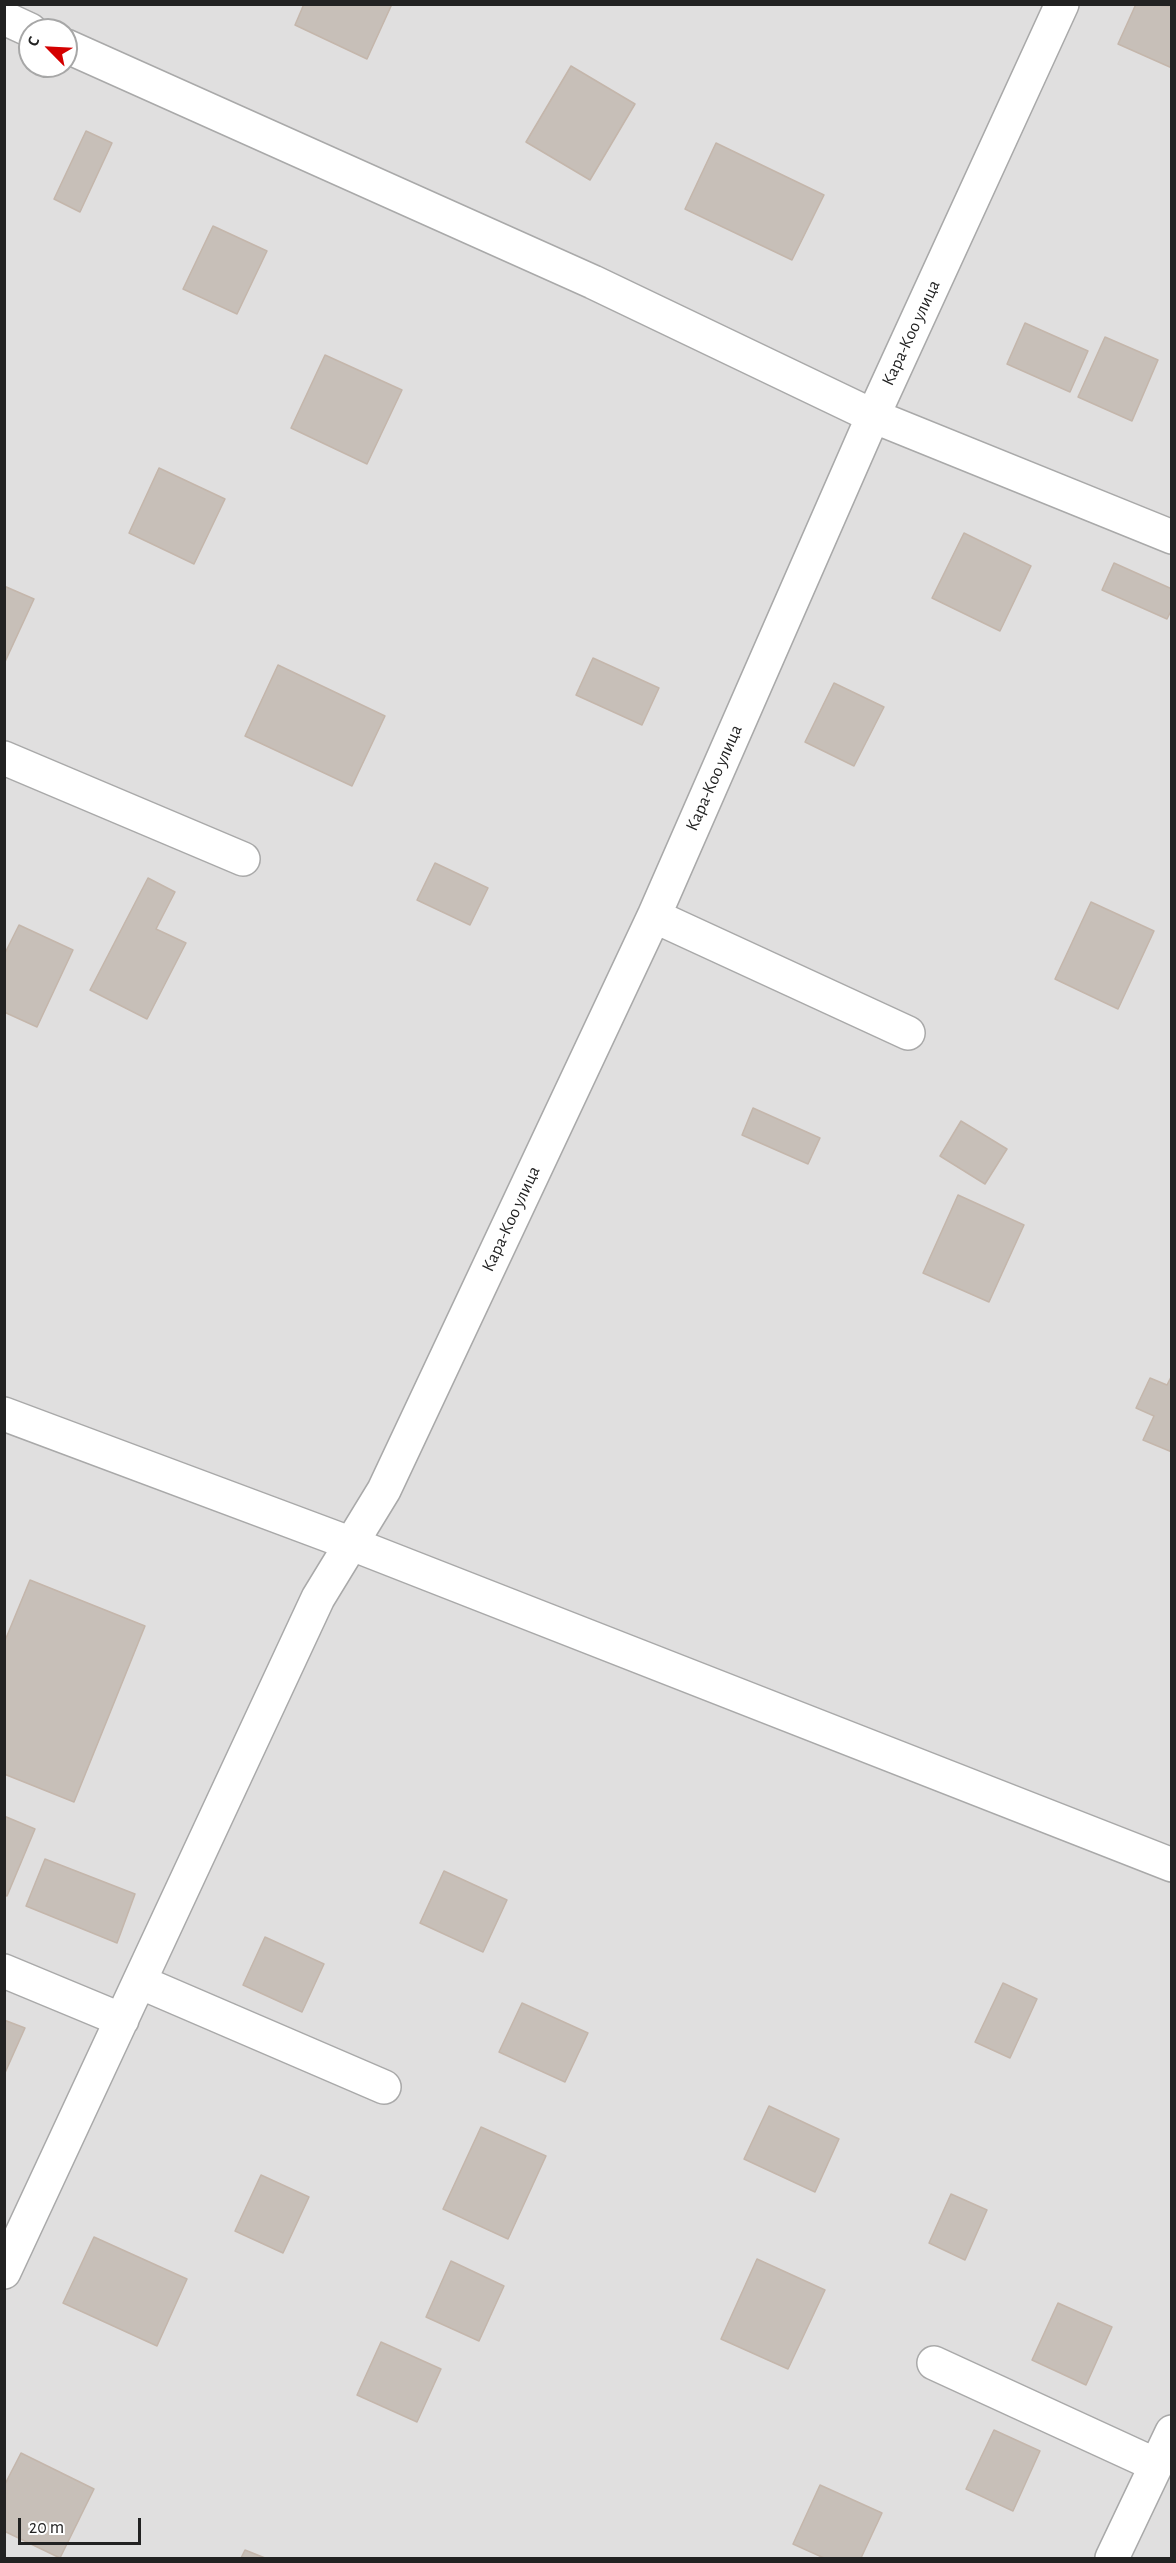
<!DOCTYPE html>
<meta charset="utf-8">
<style>
body{margin:0}
#map{position:relative;width:1176px;height:2563px;overflow:hidden;background:#f2efe9;font-family:"Alegreya Sans",sans-serif}
canvas{display:block}
.frame{position:absolute;inset:0;border:6px solid #222;pointer-events:none}
.north{position:absolute;left:18px;top:18px;width:60px;height:60px;box-sizing:border-box;background:#fff;border:2px solid #a7a7a7;border-radius:50%;rotate:294deg;font-size:16px;font-weight:700;line-height:24px;text-align:center;color:#222}
.north::after{content:'';display:block;margin:auto;width:21px;height:27px;background:#d40000;clip-path:polygon(50% 0,100% 100%,50% 72%,0 100%)}
.scale{position:absolute;left:18px;top:2518px;width:123px;height:27px;box-sizing:border-box;border:3px solid #222;border-top:0;padding-left:8px;font-size:18px;line-height:21px;white-space:nowrap;color:#222;-webkit-text-stroke:4px #fff;paint-order:stroke}
</style>
<div id="map">
<canvas width="1176" height="2563"></canvas>
<div class="frame"></div>
<div class="north">С</div>
<div class="scale">20 m</div>
</div>
<script>
const ctx = document.querySelector('canvas').getContext('2d');
ctx.lineJoin = 'round';
function fillPath(path, color) { ctx.fillStyle = color; ctx.fill(path, 'evenodd'); }
const toPath = rows => new Path2D(rows.map(r => 'M' + r).join(''));
function strokePath(path, color, width, dash) { ctx.strokeStyle = color; ctx.lineWidth = width; ctx.lineCap = dash ? 'butt' : 'round'; ctx.setLineDash(dash || []); ctx.stroke(path); }
function write(font, color, halo, rows, align = 'center') {
  ctx.font = font + ' "Alegreya Sans",sans-serif'; ctx.lineWidth = 5; ctx.setLineDash([]); ctx.textBaseline = 'middle'; ctx.strokeStyle = halo; ctx.fillStyle = color; for (const [text, x, y, turn = 0] of rows) {
    ctx.save(); ctx.translate(x, y); ctx.rotate((+turn || 0) * Math.PI / 180); ctx.textAlign = isNaN(turn) ? turn : align; if (halo) ctx.strokeText(text, 0, 0); ctx.fillText(text, 0, 0); ctx.restore();
  }
}
const residential = toPath([
 [5,5,1171,5,1171,2558,5,2558],
 [30,30,66,30,66,66,30,66]
]);
const building = toPath([
 [304,4,392,4,367,59,295,25,304,4],
 [1136,4,1172,6,1172,68,1118,44,1136,4],
 [571,66,635,104,590,180,526,142,571,66],
 [86,131,112,143,80,212,54,199,86,131],
 [716,143,824,195,792,260,685,209,716,143],
 [213,226,267,251,237,314,183,289,213,226],
 [1025,323,1088,351,1070,392,1007,364,1025,323],
 [1105,337,1158,360,1132,421,1078,397,1105,337],
 [325,355,402,390,367,464,291,428,325,355],
 [159,468,225,499,194,564,129,533,159,468],
 [964,533,1031,566,1000,631,932,598,964,533],
 [1114,563,1172,589,1172,609,1167,619,1102,590,1114,563],
 [4,586,34,599,4,664,4,586],
 [593,658,659,688,642,725,576,695,593,658],
 [278,665,385,716,352,786,245,736,278,665],
 [834,683,884,707,854,766,805,742,834,683],
 [435,863,488,888,470,925,417,900,435,863],
 [148,878,175,892,156,929,186,943,147,1019,90,990,148,878],
 [1091,902,1154,931,1118,1009,1055,979,1091,902],
 [19,925,73,950,37,1027,4,1012,4,955,19,925],
 [753,1108,820,1138,808,1164,742,1135,753,1108],
 [961,1121,1007,1149,985,1184,940,1156,961,1121],
 [958,1195,1024,1225,989,1302,923,1273,958,1195],
 [1172,1375,1172,1452,1143,1440,1154,1416,1136,1408,1150,1378,1167,1385,1172,1375],
 [30,1580,145,1626,74,1802,4,1774,4,1643,30,1580],
 [4,1816,35,1829,7,1896,4,1895,4,1816],
 [45,1859,135,1894,117,1943,26,1906,45,1859],
 [444,1871,507,1900,483,1952,420,1923,444,1871],
 [265,1937,324,1964,302,2012,243,1985,265,1937],
 [1003,1983,1037,1999,1010,2058,975,2042,1003,1983],
 [522,2003,588,2033,565,2082,499,2052,522,2003],
 [4,2020,25,2028,4,2075,4,2020],
 [769,2106,839,2139,815,2192,744,2159,769,2106],
 [481,2127,546,2156,508,2239,443,2209,481,2127],
 [261,2175,309,2197,283,2253,235,2231,261,2175],
 [951,2194,987,2210,965,2260,929,2243,951,2194],
 [94,2237,187,2279,157,2346,63,2303,94,2237],
 [757,2259,825,2290,788,2369,721,2339,757,2259],
 [451,2261,504,2286,479,2341,426,2317,451,2261],
 [1058,2303,1112,2327,1086,2385,1032,2360,1058,2303],
 [381,2342,441,2369,417,2422,357,2395,381,2342],
 [994,2430,1040,2451,1013,2511,966,2489,994,2430],
 [21,2453,94,2489,60,2558,4,2531,4,2486,21,2453],
 [820,2485,882,2513,861,2558,824,2558,793,2544,820,2485],
 [245,2550,265,2558,241,2558,245,2550]
]);
const minor = toPath([
 [4,18,30,30],
 [66,46,593,282,873,416,1172,537],
 [4,758,243,859],
 [654,916,908,1033],
 [4,1414,352,1544,1172,1865],
 [4,1971,122,2020],
 [140,1982,384,2087],
 [4,2272,318,1598,384,1490,654,916,873,416,1062,4],
 [934,2363,1156,2465],
 [1112,2558,1172,2432]
]);
const streetNames = [
 ["Кара-Коо улица",911,333,-65],
 ["Кара-Коо улица",714,778,-66],
 ["Кара-Коо улица",511,1219,-65]
];
fillPath(residential, '#e0dfdf');
fillPath(building, '#c7bfb8');
strokePath(building, '#c4b6ab', 1.5);
strokePath(minor, '#a9a9a9', 36);
strokePath(minor, '#fff', 33);
write('18px', '#222', '#fff', streetNames);
</script>
